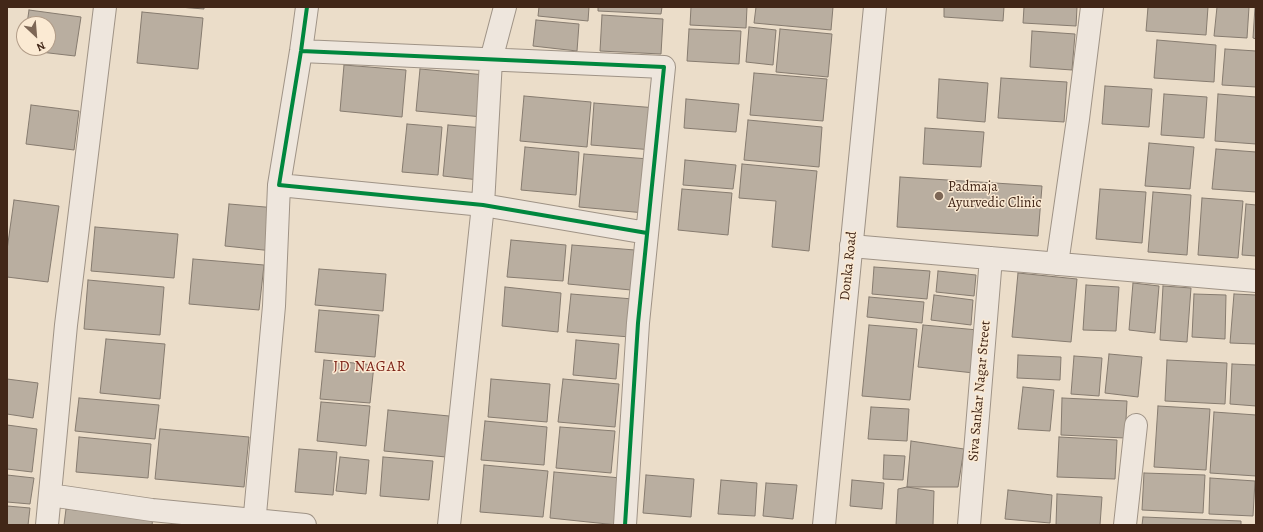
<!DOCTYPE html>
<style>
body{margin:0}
#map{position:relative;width:1263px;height:532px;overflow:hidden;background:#ebddc9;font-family:Alegreya,serif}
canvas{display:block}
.frame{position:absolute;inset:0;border:8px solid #422718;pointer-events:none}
.north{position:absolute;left:16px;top:16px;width:40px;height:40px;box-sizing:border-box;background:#fbead3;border:1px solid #b19c88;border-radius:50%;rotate:154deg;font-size:11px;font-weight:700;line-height:16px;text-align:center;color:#422718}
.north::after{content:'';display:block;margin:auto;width:14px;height:18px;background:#7d6756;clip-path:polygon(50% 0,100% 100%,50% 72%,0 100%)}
</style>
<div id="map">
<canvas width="1263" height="532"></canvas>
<div class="frame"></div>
<div class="north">N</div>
</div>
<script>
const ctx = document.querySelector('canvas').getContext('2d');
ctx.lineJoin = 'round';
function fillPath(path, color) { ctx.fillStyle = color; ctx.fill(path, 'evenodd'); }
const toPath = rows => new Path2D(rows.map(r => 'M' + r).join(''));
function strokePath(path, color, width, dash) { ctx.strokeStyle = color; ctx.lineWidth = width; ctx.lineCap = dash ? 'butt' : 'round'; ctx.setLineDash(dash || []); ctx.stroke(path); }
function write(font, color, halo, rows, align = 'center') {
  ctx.font = font + ' Alegreya,serif'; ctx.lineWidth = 3; ctx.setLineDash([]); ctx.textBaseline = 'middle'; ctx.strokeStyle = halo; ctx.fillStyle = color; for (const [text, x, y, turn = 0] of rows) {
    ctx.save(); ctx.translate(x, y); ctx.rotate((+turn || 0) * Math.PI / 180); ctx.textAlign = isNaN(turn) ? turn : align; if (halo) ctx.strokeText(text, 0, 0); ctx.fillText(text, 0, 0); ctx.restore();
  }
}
const building = toPath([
 [179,7,204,7,204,9,179,7],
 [539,7,589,7,588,21,538,16,539,7],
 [598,7,662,7,661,14,598,11,598,7],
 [691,7,747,7,746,28,690,25,691,7],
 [756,7,833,7,831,30,754,23,756,7],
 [944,7,1004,7,1003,21,944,17,944,7],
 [1024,7,1077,7,1076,26,1023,23,1024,7],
 [1148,7,1208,7,1206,35,1146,31,1148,7],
 [1217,7,1249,7,1247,38,1214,36,1217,7],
 [1255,7,1256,7,1256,39,1253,38,1255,7],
 [29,10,81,17,75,56,23,50,24,45,24,48,48,48,48,24,27,24,29,10],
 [142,12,203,18,198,69,137,63,142,12],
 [602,15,663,19,661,54,600,51,602,15],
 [536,20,579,24,577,51,533,46,536,20],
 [749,27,776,30,773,65,746,62,749,27],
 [689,29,741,31,739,64,687,61,689,29],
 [780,29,832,34,828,77,776,72,780,29],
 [1032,31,1075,34,1072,70,1030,67,1032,31],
 [1157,40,1216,45,1214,82,1154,78,1157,40],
 [1225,49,1256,51,1256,87,1222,85,1225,49],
 [344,65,406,70,402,117,340,111,344,65],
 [420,69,486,75,483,117,416,111,420,69],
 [754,73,827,79,823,121,750,115,754,73],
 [1001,78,1067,82,1064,122,998,118,1001,78],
 [939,79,988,83,985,122,937,118,939,79],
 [1105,86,1152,89,1149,127,1102,124,1105,86],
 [1164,94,1207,97,1204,138,1161,135,1164,94],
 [1218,94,1256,97,1256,144,1215,141,1218,94],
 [524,96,591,102,587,147,520,141,524,96],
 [686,99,739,104,736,132,684,128,686,99],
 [594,103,657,108,653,150,591,145,594,103],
 [31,105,79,111,74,150,26,144,31,105],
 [748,120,822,127,819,167,744,160,748,120],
 [407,124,442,127,438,175,402,172,407,124],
 [448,125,484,128,479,180,443,176,448,125],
 [925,128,984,132,981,167,923,164,925,128],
 [1149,143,1194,147,1190,189,1145,186,1149,143],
 [525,147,579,152,576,195,521,190,525,147],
 [1216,149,1256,152,1256,192,1212,189,1216,149],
 [584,154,649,159,645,213,579,207,584,154],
 [685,160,736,165,733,189,683,185,685,160],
 [742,164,817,171,809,251,772,247,776,201,739,198,742,164],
 [900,177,1042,186,1038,236,897,227,900,177],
 [682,189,732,193,728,235,678,230,682,189],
 [1100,189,1146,192,1142,243,1096,239,1100,189],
 [1153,192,1191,195,1187,255,1148,252,1153,192],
 [1202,198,1243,201,1238,258,1198,255,1202,198],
 [14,200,59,206,48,282,7,277,7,250,14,200],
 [229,204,277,208,273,251,225,246,229,204],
 [1246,204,1256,205,1256,256,1242,255,1246,204],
 [95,227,178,234,174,278,91,271,95,227],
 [511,240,566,245,563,281,507,277,511,240],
 [572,245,635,250,631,290,568,284,572,245],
 [193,259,264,265,259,310,189,304,193,259],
 [874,267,930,271,927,299,872,294,874,267],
 [319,269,386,274,383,311,315,305,319,269],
 [938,271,976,275,974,296,936,292,938,271],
 [1018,273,1077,279,1071,342,1012,337,1018,273],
 [88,280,164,287,160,335,84,329,88,280],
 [1133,283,1159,286,1155,333,1129,330,1133,283],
 [1086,285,1119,287,1116,331,1083,330,1086,285],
 [1163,286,1191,288,1187,342,1160,340,1163,286],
 [505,287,561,293,558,332,502,326,505,287],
 [571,294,633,299,630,337,567,332,571,294],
 [1194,294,1226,295,1225,339,1192,337,1194,294],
 [1234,294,1256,295,1256,344,1230,343,1234,294],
 [934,295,973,300,971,325,931,320,934,295],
 [869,297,924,302,922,323,867,317,869,297],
 [319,310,379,315,375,357,315,352,319,310],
 [869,325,917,329,910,400,862,396,869,325],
 [923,325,978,330,974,373,918,367,923,325],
 [106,339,165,344,160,399,100,393,106,339],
 [576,340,619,344,616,379,573,375,576,340],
 [1109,354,1142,357,1138,397,1105,393,1109,354],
 [1018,355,1061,357,1060,380,1017,378,1018,355],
 [1074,356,1102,358,1099,396,1071,394,1074,356],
 [324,360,374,365,370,403,320,399,324,360],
 [1167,360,1227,363,1225,404,1165,401,1167,360],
 [1232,364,1256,365,1256,406,1230,404,1232,364],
 [7,379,38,383,33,418,7,414,7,379],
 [491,379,550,384,547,422,488,417,491,379],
 [563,379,619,384,615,427,558,422,563,379],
 [1023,387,1054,390,1050,431,1018,429,1023,387],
 [79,398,159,405,155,439,75,431,79,398],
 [1062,398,1127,401,1125,438,1061,435,1062,398],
 [321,402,370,406,366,446,317,441,321,402],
 [1158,406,1210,409,1206,470,1154,467,1158,406],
 [871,407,909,409,907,441,868,439,871,407],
 [388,410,449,416,446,457,384,451,388,410],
 [1214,412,1256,415,1256,476,1210,473,1214,412],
 [485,421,547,427,544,465,481,460,485,421],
 [7,425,37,429,32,472,7,469,7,425],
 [560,427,615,431,611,473,556,468,560,427],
 [160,429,249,437,244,487,155,479,160,429],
 [79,437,151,444,148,478,76,472,79,437],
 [1059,437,1117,440,1115,479,1057,477,1059,437],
 [911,441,964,449,958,487,907,487,911,441],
 [299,449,337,452,333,495,295,492,299,449],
 [884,455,905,456,903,480,883,479,884,455],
 [340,457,369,460,366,494,336,491,340,457],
 [383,457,433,461,429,500,380,496,383,457],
 [484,465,548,471,543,517,480,512,484,465],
 [554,472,621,478,617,525,550,518,554,472],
 [1144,473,1205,475,1203,513,1142,510,1144,473],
 [7,475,34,478,30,504,7,502,7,475],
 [646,475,694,479,691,517,643,513,646,475],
 [1210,478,1255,481,1253,516,1209,514,1210,478],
 [721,480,757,483,755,516,718,514,721,480],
 [852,480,884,483,882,509,850,506,852,480],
 [766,483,797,485,793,519,763,516,766,483],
 [907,487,934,491,933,525,896,525,898,489,907,487],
 [1008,490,1052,495,1050,523,1005,519,1008,490],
 [1057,494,1102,497,1100,525,1056,525,1057,494],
 [7,506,30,508,28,525,7,525,7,506],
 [66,509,153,517,152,525,64,525,66,509],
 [1143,517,1241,521,1241,525,1142,525,1143,517]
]);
const minor = toPath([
 [307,7,301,51,279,185,483,205,647,233],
 [301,51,664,67,638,323,625,525],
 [851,246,1256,281],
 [1057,264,1078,119,1092,7],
 [50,495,152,510,305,525],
 [47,525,66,325,105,7],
 [254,525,274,306,279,185],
 [449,525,483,205,491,60,505,7],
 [969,525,991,258],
 [1125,525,1136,425]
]);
const tertiary = toPath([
 [824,525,875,7]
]);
const cycleway = toPath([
 [307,7,301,51,279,185,483,205,647,233],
 [301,51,664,67,638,323,625,525]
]);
const markers = [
 [939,196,5,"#7d6756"]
];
const poiNames = [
 ["Padmaja",948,188],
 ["Ayurvedic Clinic",948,204]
];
const streetNames = [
 ["Donka Road",849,266,-84],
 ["Siva Sankar Nagar Street",980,391,-85]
];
const neighbourhoodNames = [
 ["JD NAGAR",370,367]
];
fillPath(building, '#b9aea0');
strokePath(building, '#867b6f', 1);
strokePath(minor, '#9f9386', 24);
strokePath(tertiary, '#9f9386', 24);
strokePath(minor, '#eee6dd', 22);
strokePath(tertiary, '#eee6dd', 22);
strokePath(cycleway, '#00873e', 4);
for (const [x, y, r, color] of markers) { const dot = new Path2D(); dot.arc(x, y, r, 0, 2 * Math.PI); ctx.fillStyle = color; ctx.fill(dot); strokePath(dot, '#fbead3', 1.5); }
write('14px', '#422718', '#fbead3', poiNames, 'left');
write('14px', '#422718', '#fbead3', streetNames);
ctx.letterSpacing = '1px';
write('15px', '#7a1f14', '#fbead3', neighbourhoodNames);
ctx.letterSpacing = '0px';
</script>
